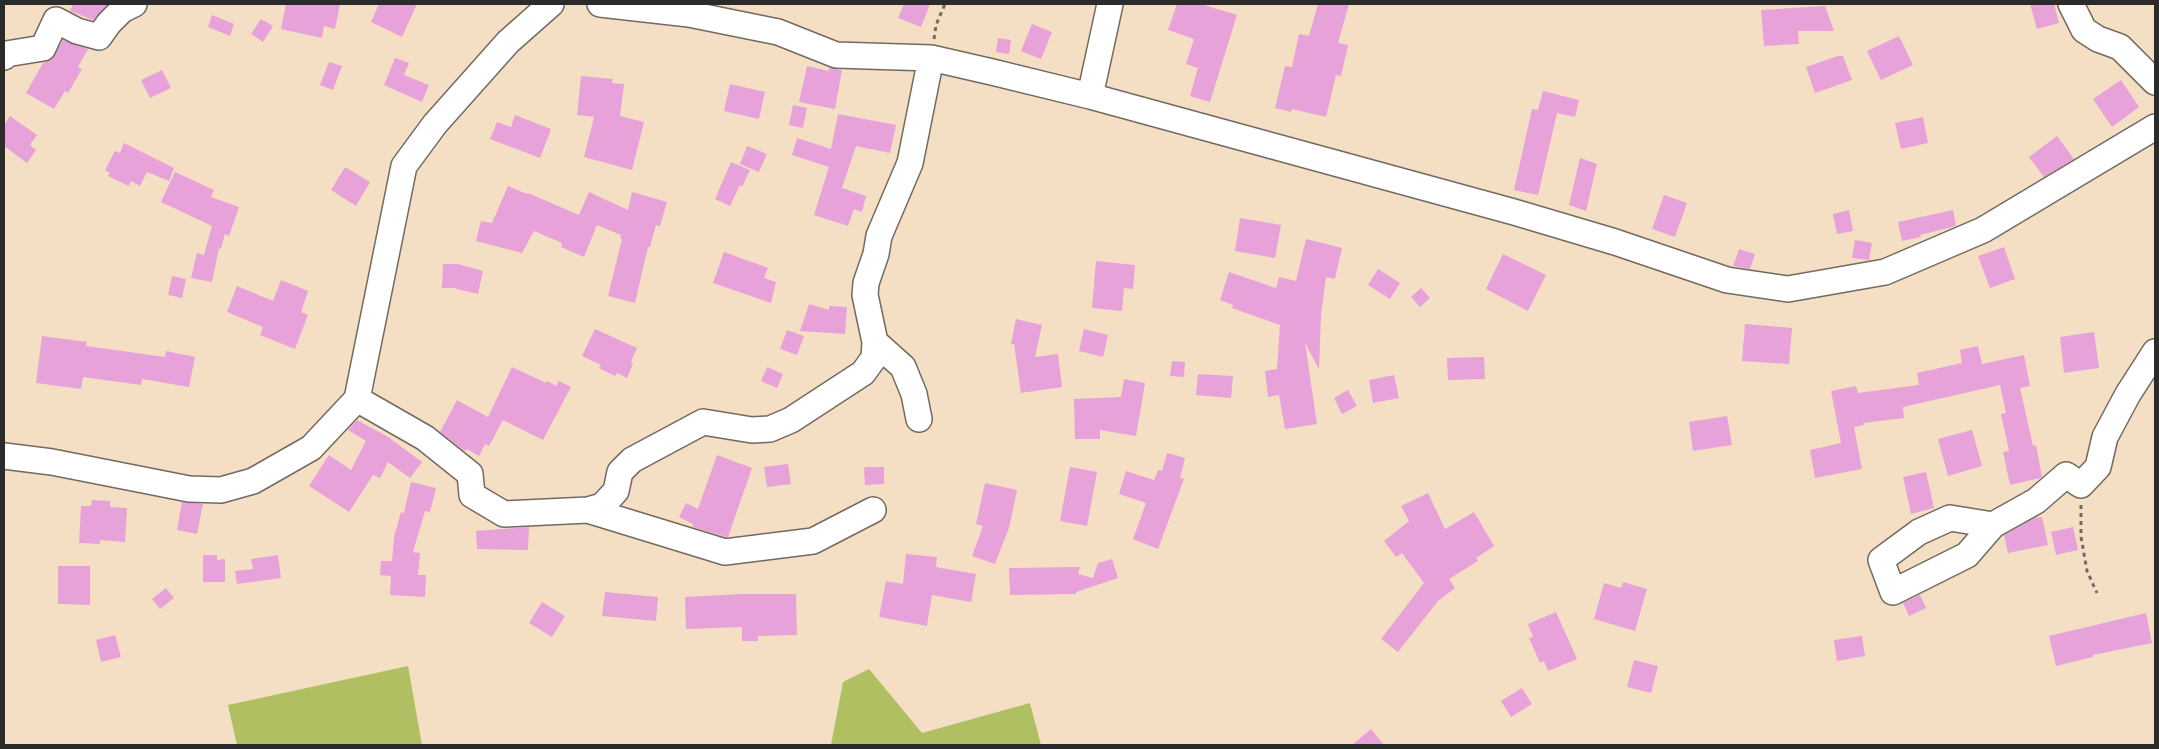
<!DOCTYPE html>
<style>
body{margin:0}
#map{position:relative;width:2159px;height:749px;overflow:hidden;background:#f5dfc4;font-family:"Shantell Sans",sans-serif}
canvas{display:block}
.frame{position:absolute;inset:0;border:5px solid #2b2b2b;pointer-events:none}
</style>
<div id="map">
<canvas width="2159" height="749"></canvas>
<div class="frame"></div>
</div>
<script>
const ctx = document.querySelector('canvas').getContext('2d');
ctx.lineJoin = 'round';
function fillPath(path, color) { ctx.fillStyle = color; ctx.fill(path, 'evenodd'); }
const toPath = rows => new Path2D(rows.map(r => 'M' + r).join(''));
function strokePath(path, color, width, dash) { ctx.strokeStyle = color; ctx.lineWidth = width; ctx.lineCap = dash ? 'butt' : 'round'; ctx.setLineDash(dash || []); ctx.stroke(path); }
const green = toPath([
 [408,666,422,745,237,745,228,705],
 [869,669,922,733,1030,703,1041,745,831,745,843,682]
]);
const building = toPath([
 [73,4,108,4,93,20,70,11],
 [286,4,340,4,335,29,324,26,322,38,281,29],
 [379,4,417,4,402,37,371,22],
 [904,4,930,4,921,27,898,18],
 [1177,4,1201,4,1237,15,1210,102,1190,96,1198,68,1186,64,1194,39,1168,30],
 [1318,4,1349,4,1338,43,1348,45,1341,76,1336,75,1326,117,1292,109,1291,112,1275,108,1285,66,1292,67,1299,34,1309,36],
 [2030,4,2054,4,2059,23,2037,29],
 [1825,6,1834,31,1798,31,1799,44,1764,46,1761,10],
 [212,15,234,24,230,36,208,27],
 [261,19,273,26,263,42,251,34],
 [1032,24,1052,32,1041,59,1021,51],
 [1899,36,1913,65,1881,80,1867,51],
 [998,38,1011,40,1009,54,996,52],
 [63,40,88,49,78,67,82,69,68,93,65,91,54,109,26,93,43,63,52,59],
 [1838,56,1843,56,1852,80,1815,93,1806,67],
 [395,58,409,63,404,75,429,85,422,102,384,85],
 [329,62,342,66,333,90,320,85],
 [807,66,828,71,829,68,842,70,835,109,799,102],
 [162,70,171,88,150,98,141,80],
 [581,76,613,79,612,83,624,84,620,116,644,122,632,170,584,157,594,117,577,115],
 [2121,80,2139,107,2112,127,2093,99],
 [730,84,765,92,759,119,724,111],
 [1543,91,1579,100,1575,117,1557,113,1538,195,1514,190,1532,109,1538,110],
 [793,105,807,108,803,128,789,125],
 [838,114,896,125,890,153,856,146,842,188,866,196,862,212,854,209,848,226,814,215,829,167,792,155,797,138,831,149],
 [515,115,551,129,540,158,490,139,497,122,511,127],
 [10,116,37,135,30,145,36,150,27,163,4,146,4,125],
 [1923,117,1928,143,1901,149,1895,123],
 [2057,136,2074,159,2044,177,2029,157],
 [124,143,174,168,169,181,147,172,140,186,131,181,129,186,108,176,110,173,105,170,115,151,120,153],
 [747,146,767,154,759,172,740,164],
 [1580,158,1597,164,1586,211,1569,205],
 [731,162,750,170,742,187,740,185,730,206,715,199],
 [345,167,370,182,356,206,331,190],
 [175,172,214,190,211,197,239,207,229,236,225,234,221,249,219,248,212,282,191,278,197,253,204,255,212,226,161,202],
 [508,186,527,194,528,193,579,215,589,192,628,210,632,192,667,202,660,226,656,225,650,247,648,247,635,303,608,296,622,239,620,239,621,235,597,225,584,257,561,247,562,243,534,231,522,253,476,241,481,221,492,223],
 [1664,195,1687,203,1675,237,1652,229],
 [1849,210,1853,231,1837,234,1833,214],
 [1953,210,1956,226,1920,235,1921,237,1902,241,1898,222],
 [1240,218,1281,225,1275,258,1235,251],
 [1306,239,1342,248,1335,279,1326,277,1321,315,1319,369,1305,343,1317,424,1285,429,1279,395,1268,397,1265,371,1277,369,1280,325,1232,308,1233,305,1220,300,1229,272,1276,288,1279,277,1296,281],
 [1855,240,1872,243,1869,260,1852,258],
 [2004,247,2015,279,1990,288,1978,256],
 [1739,249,1755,254,1750,269,1733,266],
 [724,252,768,268,764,278,776,282,771,303,713,283],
 [1503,254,1546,275,1528,311,1486,289],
 [1096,261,1135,265,1133,289,1124,288,1122,311,1092,308],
 [443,264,458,264,483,271,478,294,453,288,442,288],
 [1378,269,1400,283,1390,299,1368,285],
 [172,276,186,279,182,298,168,295],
 [281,280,308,291,301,312,308,315,295,349,260,335,263,327,227,312,237,286,273,301],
 [1421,288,1430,298,1420,307,1411,297],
 [809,304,829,310,829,306,847,307,845,334,800,331],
 [1016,319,1042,325,1035,357,1058,354,1062,387,1021,393,1014,344,1011,344],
 [1745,324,1792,328,1789,364,1742,361],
 [595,329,637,348,631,362,633,364,627,378,617,373,615,376,599,368,601,365,582,356],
 [1084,329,1108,335,1103,357,1079,351],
 [787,330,804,336,797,355,780,349],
 [2094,332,2099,368,2064,373,2060,337],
 [42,336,87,342,86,346,165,357,166,351,195,357,189,387,142,379,141,385,83,377,81,389,36,383],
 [1978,346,1982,364,2024,355,2030,386,2020,388,2033,446,2036,445,2042,477,2040,478,2010,485,2003,452,2009,451,2001,414,2006,413,2000,385,1903,407,1904,418,1863,423,1864,425,1854,427,1862,469,1815,478,1810,450,1841,443,1831,391,1856,386,1858,393,1919,385,1917,373,1962,363,1960,350],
 [1484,357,1485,379,1448,380,1447,358],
 [1172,361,1185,362,1184,377,1170,376],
 [512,367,546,383,547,381,556,386,559,381,571,387,543,440,503,420,489,446,485,444,479,456,467,449,466,451,462,449,440,432,457,400,488,417],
 [767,367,783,374,777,388,761,381],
 [1198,374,1233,376,1231,398,1196,395],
 [1394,375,1399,398,1373,403,1369,380],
 [1124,379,1145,383,1136,436,1100,430,1100,439,1075,439,1074,399,1121,397],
 [1348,390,1357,406,1342,414,1334,398],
 [1727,416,1732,445,1693,451,1689,422],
 [357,420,388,437,422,462,410,478,388,462,380,478,373,475,349,512,309,486,329,455,351,470,366,441,348,430],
 [1972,430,1982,466,1948,476,1938,439],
 [1167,453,1185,458,1180,478,1184,479,1158,549,1133,539,1146,503,1119,494,1126,471,1154,480,1158,470,1162,471],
 [717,455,752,468,728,537,726,537,693,527,693,524,679,517,686,503,698,509],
 [788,464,791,484,767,487,764,467],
 [864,467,884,467,884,484,865,485],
 [1070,467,1097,472,1087,526,1060,521],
 [1926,472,1934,508,1911,514,1903,477],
 [411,482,436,488,430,512,425,511,413,552,420,553,418,575,426,575,425,597,390,595,391,576,380,575,381,561,392,561,394,537,401,512,404,513],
 [985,483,1017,490,1009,528,995,564,972,556,983,526,976,524],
 [1428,493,1445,529,1474,512,1494,546,1476,558,1478,561,1449,579,1455,588,1438,601,1398,652,1381,639,1424,583,1402,553,1396,557,1384,541,1409,521,1401,506],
 [92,500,110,501,110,507,127,508,125,542,100,540,100,544,79,543,81,506,91,506],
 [182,502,203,504,197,534,177,530],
 [2042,517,2048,545,2008,553,2004,535,2034,518],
 [529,527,528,550,477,549,476,531],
 [2073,527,2078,550,2056,555,2051,532],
 [906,554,937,557,936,567,976,574,971,602,932,595,927,626,879,617,886,581,903,584],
 [203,555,217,555,217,560,225,559,225,582,203,582],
 [278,555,281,578,237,584,235,571,253,569,251,559],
 [1112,559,1118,578,1076,592,1076,594,1010,595,1009,568,1080,567,1078,574,1093,578,1098,563],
 [58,566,90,566,90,605,58,604],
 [1623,582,1647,589,1635,631,1594,619,1604,583,1621,588],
 [166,588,174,598,160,609,152,599],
 [605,592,658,597,656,621,602,616],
 [741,594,796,594,797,635,758,636,758,641,742,641,742,627,686,629,685,597],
 [1920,595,1926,608,1909,616,1903,603],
 [542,602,565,616,552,637,529,623],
 [1556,612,1577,659,1548,671,1544,661,1540,663,1529,638,1533,637,1528,624],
 [2146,613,2152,643,2093,655,2093,657,2056,666,2049,636],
 [115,635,121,657,101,662,96,640],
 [1862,636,1865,656,1837,661,1834,640],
 [1634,660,1658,666,1651,693,1627,687],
 [1522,688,1532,704,1511,717,1501,701],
 [1371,729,1384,745,1352,745]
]);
const path = toPath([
 [934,39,936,25,945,4],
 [2081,505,2081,537,2087,571,2097,593]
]);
const minor = toPath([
 [600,4,689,14,778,32,836,55,931,58,992,72,1090,96,1514,212,1615,242,1727,280,1788,289,1885,272,1983,230,2155,127],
 [2071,4,2084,30,2098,39,2120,47,2155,82],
 [4,57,6,54,43,48,56,20,77,31,99,37,109,23,122,10,134,4],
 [1090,96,1110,4],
 [875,342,903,367,914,394,919,419],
 [357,399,425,438,470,474,472,495,504,514,588,510,602,506,616,491,620,472,632,460,703,422,752,430,770,429,791,420,863,373,874,358,875,342,865,295,866,283,876,254,879,236,910,163,931,58],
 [4,456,52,462,189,489,221,490,253,481,311,448,357,399,404,166,435,124,508,42,551,4],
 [588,510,725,552,813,541,873,510],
 [1993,525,1950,518,1919,532,1881,560,1893,592,1967,555,1993,525,2036,501,2066,475,2081,485,2098,467,2105,437,2128,394,2155,352]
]);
fillPath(green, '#b0bf62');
fillPath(building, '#e7a2da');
strokePath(minor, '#726a61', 28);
strokePath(path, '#726a61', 3, [4, 4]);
strokePath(minor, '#fff', 25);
</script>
